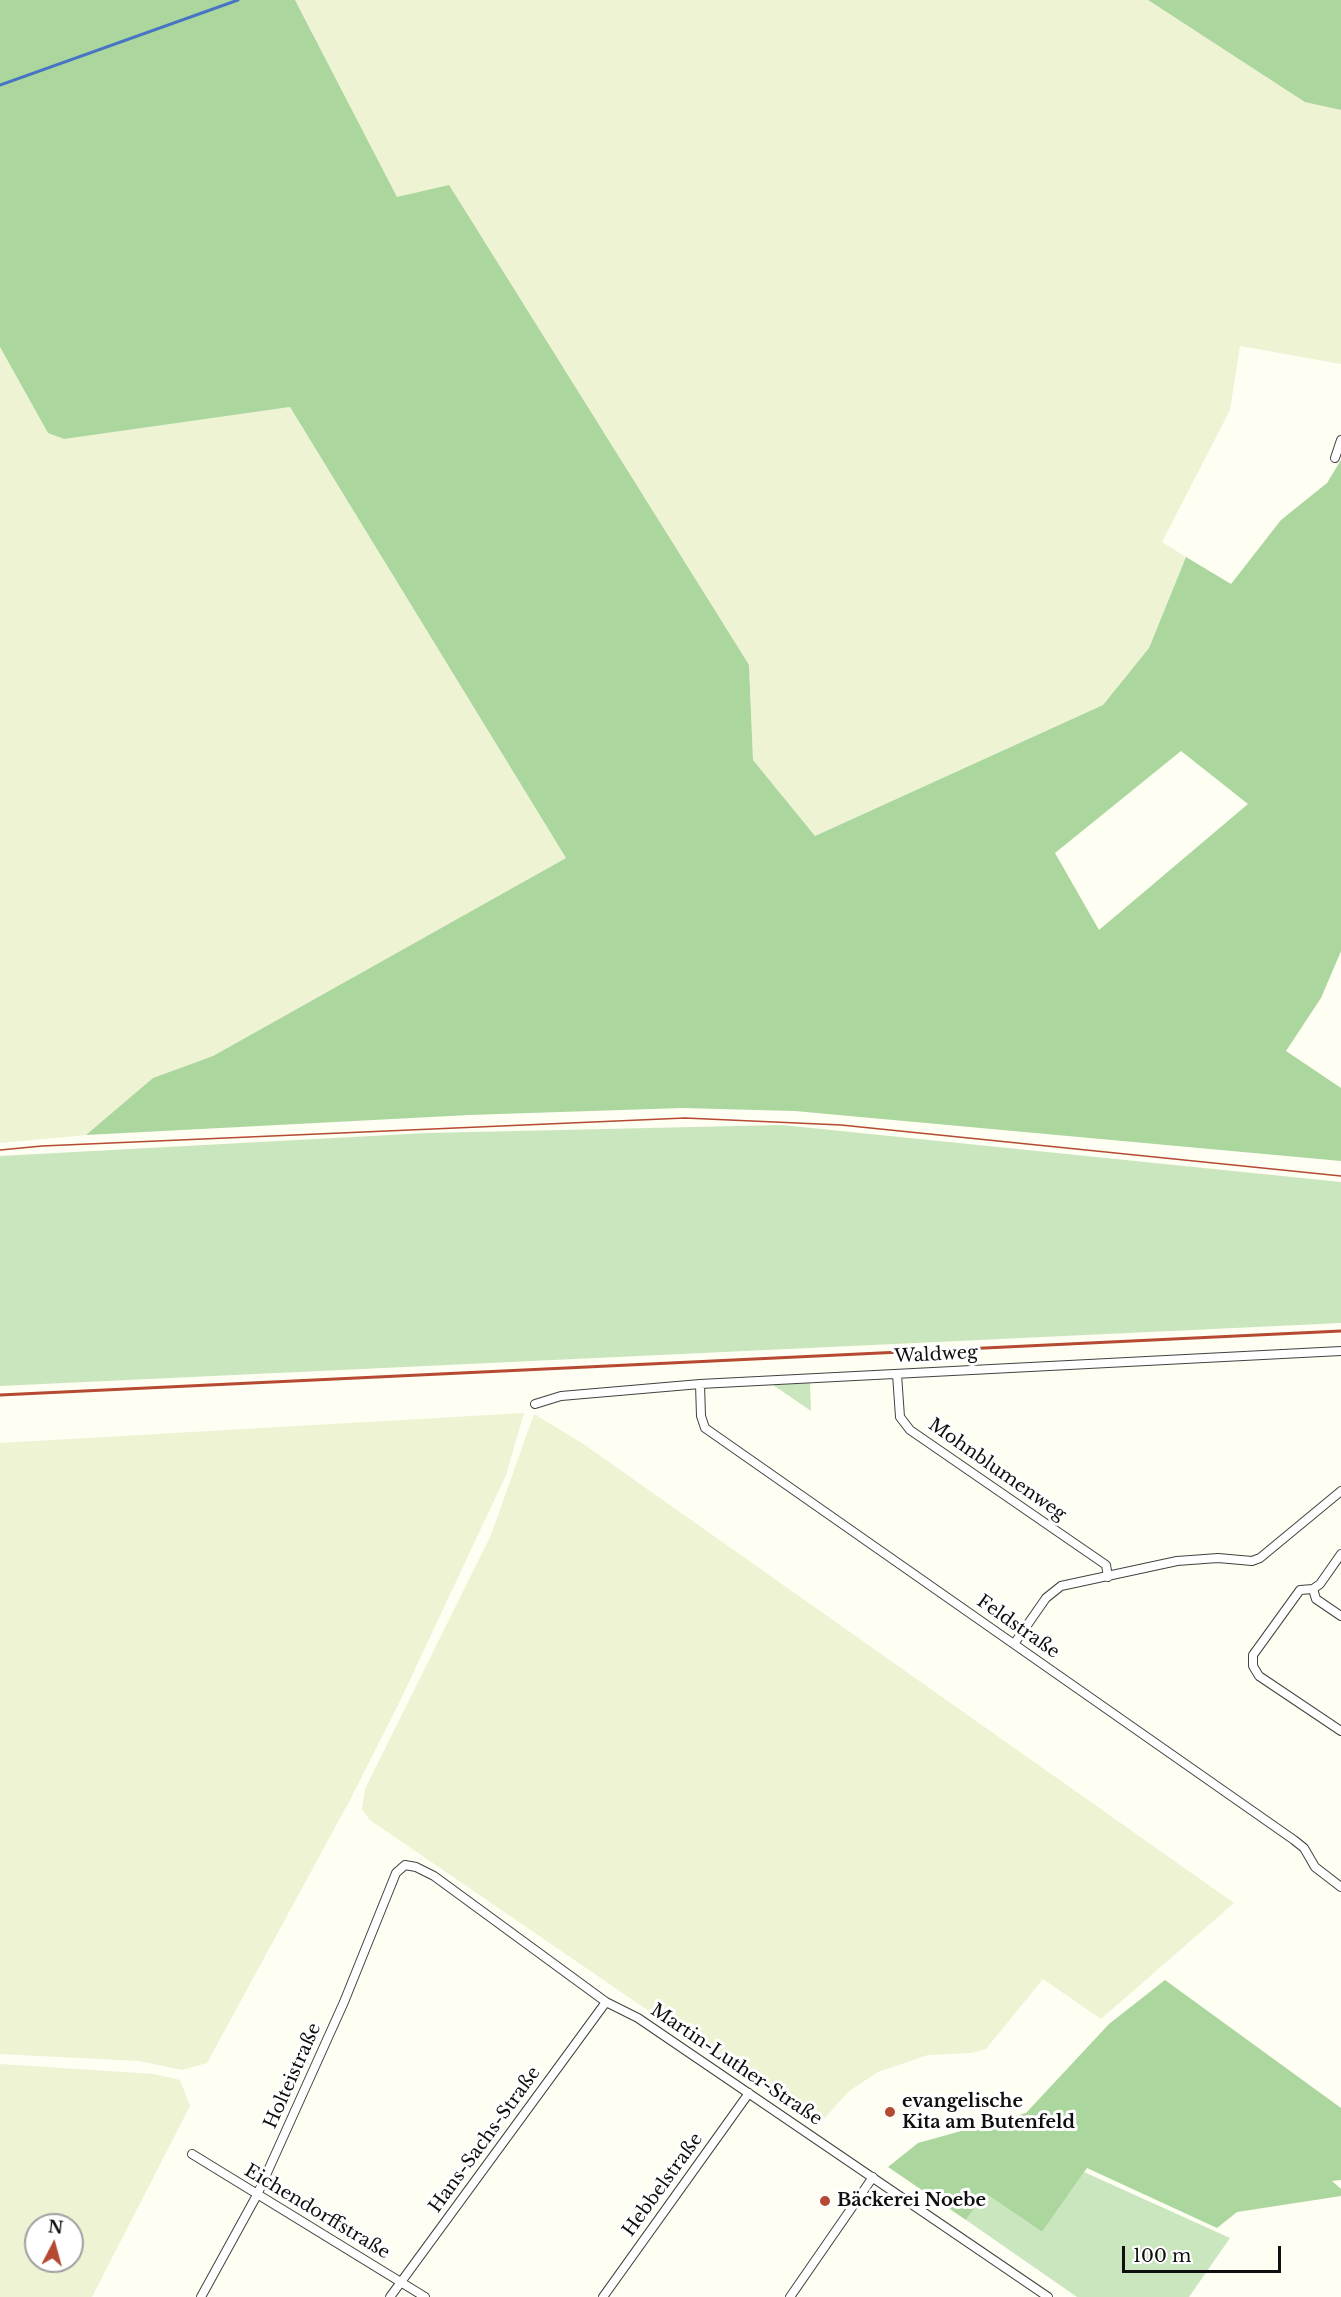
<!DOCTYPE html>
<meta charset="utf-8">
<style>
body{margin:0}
#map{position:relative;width:1341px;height:2297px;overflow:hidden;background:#fefef2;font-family:"Libre Baskerville",serif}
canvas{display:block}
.north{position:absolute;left:24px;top:2213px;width:60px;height:60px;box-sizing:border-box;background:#fff;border:2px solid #9f9f9f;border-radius:50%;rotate:6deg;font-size:16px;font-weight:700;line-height:24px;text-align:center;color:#0f0f0f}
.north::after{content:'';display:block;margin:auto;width:21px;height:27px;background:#b54931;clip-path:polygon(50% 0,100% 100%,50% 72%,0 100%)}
.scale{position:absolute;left:1122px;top:2246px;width:159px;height:27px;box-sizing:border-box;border:3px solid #0f0f0f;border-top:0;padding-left:8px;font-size:18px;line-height:21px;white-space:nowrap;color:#0f0f0f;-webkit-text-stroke:4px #fff;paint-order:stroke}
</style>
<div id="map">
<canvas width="1341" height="2297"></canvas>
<div class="north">N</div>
<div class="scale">100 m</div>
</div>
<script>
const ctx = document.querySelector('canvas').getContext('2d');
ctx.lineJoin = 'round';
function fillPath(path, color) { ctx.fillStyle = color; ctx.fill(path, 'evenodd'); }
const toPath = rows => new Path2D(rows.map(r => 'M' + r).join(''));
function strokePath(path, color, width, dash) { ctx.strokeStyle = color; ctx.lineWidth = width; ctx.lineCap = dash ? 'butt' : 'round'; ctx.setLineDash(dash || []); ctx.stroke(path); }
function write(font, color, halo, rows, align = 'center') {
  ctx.font = font + ' "Libre Baskerville",serif'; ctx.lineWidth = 6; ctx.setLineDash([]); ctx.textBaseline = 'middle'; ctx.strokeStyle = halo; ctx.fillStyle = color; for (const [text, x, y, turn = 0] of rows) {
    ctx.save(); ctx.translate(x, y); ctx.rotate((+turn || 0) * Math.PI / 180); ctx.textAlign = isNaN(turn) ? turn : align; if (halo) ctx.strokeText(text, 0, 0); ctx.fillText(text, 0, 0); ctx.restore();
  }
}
const farmland = toPath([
 [295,0,1148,0,1305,101,1341,110,1341,364,1240,346,1230,410,1162,542,1186,557,1149,648,1103,705,815,836,753,760,749,665,397,197],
 [0,347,48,433,64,439,290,407,566,858,213,1056,153,1078,86,1135,0,1143],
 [524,1413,506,1475,400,1701,351,1798,207,2063,182,2070,139,2061,0,2054,0,1443],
 [534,1414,582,1443,1234,1903,1101,2019,1043,1979,986,2049,970,2053,928,2055,878,2072,849,2091,821,2122,640,2005,370,1820,362,1809,365,1789,491,1535],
 [0,2064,154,2074,180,2080,190,2106,92,2297,0,2297],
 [36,2225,72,2225,72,2261,36,2261]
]);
const green = toPath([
 [782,1125,1341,1182,1341,1323,0,1386,0,1156,427,1133],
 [810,1383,811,1411,773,1385,806,1383],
 [1084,2172,1230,2238,1189,2297,1077,2297,966,2220,985,2193,1042,2232]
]);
const forest = toPath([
 [0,0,295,0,397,197,449,185,749,665,753,760,815,836,1103,705,1149,648,1186,557,1231,584,1281,520,1327,483,1341,460,1341,951,1321,998,1286,1051,1341,1088,1341,1161,795,1111,682,1108,469,1115,86,1135,153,1078,213,1056,566,858,290,407,64,439,48,433,0,347],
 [1181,751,1248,804,1099,930,1055,853],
 [1148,0,1341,0,1341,110,1305,102],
 [1165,1980,1341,2108,1341,2180,1332,2181,1341,2189,1341,2196,1237,2212,1217,2228,1087,2168,1042,2232,985,2193,966,2220,888,2167,918,2143,1026,2113,1109,2024]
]);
const stream = toPath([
 [0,85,238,0]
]);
const minor = toPath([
 [1335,458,1341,440],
 [897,1374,900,1417,910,1430,1106,1565,1108,1577],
 [700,1384,701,1416,705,1428,1294,1840,1304,1848,1315,1867,1341,1887],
 [535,1404,561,1396,700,1384,1341,1351],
 [1313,1589,1320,1584,1341,1554],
 [1341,1616,1316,1599,1313,1589,1300,1590,1253,1655,1253,1666,1259,1676,1341,1731],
 [1014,1644,1046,1598,1061,1586,1177,1561,1218,1558,1252,1561,1260,1558,1341,1491],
 [192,2154,425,2297],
 [201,2297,257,2195,344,2002,396,1873,405,1865,416,1867,434,1876,606,2002,638,2018,1048,2297],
 [390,2297,606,2002],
 [603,2297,749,2093],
 [790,2297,873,2177]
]);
const tram = toPath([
 [0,1150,42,1146,685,1118,841,1125,1341,1176]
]);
const rail = toPath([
 [0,1395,1341,1331]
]);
const markers = [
 [890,2112,6,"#b54931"],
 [825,2201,6,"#b54931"]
];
const streetNames = [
 ["Waldweg",936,1355,-3],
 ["Mohnblumenweg",997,1470,35],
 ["Feldstraße",1018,1627,35],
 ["Martin-Luther-Straße",736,2065,34],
 ["Holteistraße",293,2076,-66],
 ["Hans-Sachs-Straße",485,2140,-54],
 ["Hebbelstraße",663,2185,-54],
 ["Eichendorffstraße",317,2212,31]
];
const poiNames = [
 ["evangelische",902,2102],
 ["Kita am Butenfeld",902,2123],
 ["Bäckerei Noebe",837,2201]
];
fillPath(farmland, '#eef3d4');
fillPath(green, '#cae6be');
fillPath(forest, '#abd69e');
strokePath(stream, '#4775c3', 3);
strokePath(minor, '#424242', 10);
strokePath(minor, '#fff', 8);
strokePath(tram, '#b54931', 1.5);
strokePath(rail, '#b54931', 3);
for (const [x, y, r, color] of markers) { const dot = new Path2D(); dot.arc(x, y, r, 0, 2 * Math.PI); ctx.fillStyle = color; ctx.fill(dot); strokePath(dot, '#fff', 2); }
write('18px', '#0f0f0f', '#fff', streetNames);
write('bold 18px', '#0f0f0f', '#fff', poiNames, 'left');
</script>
